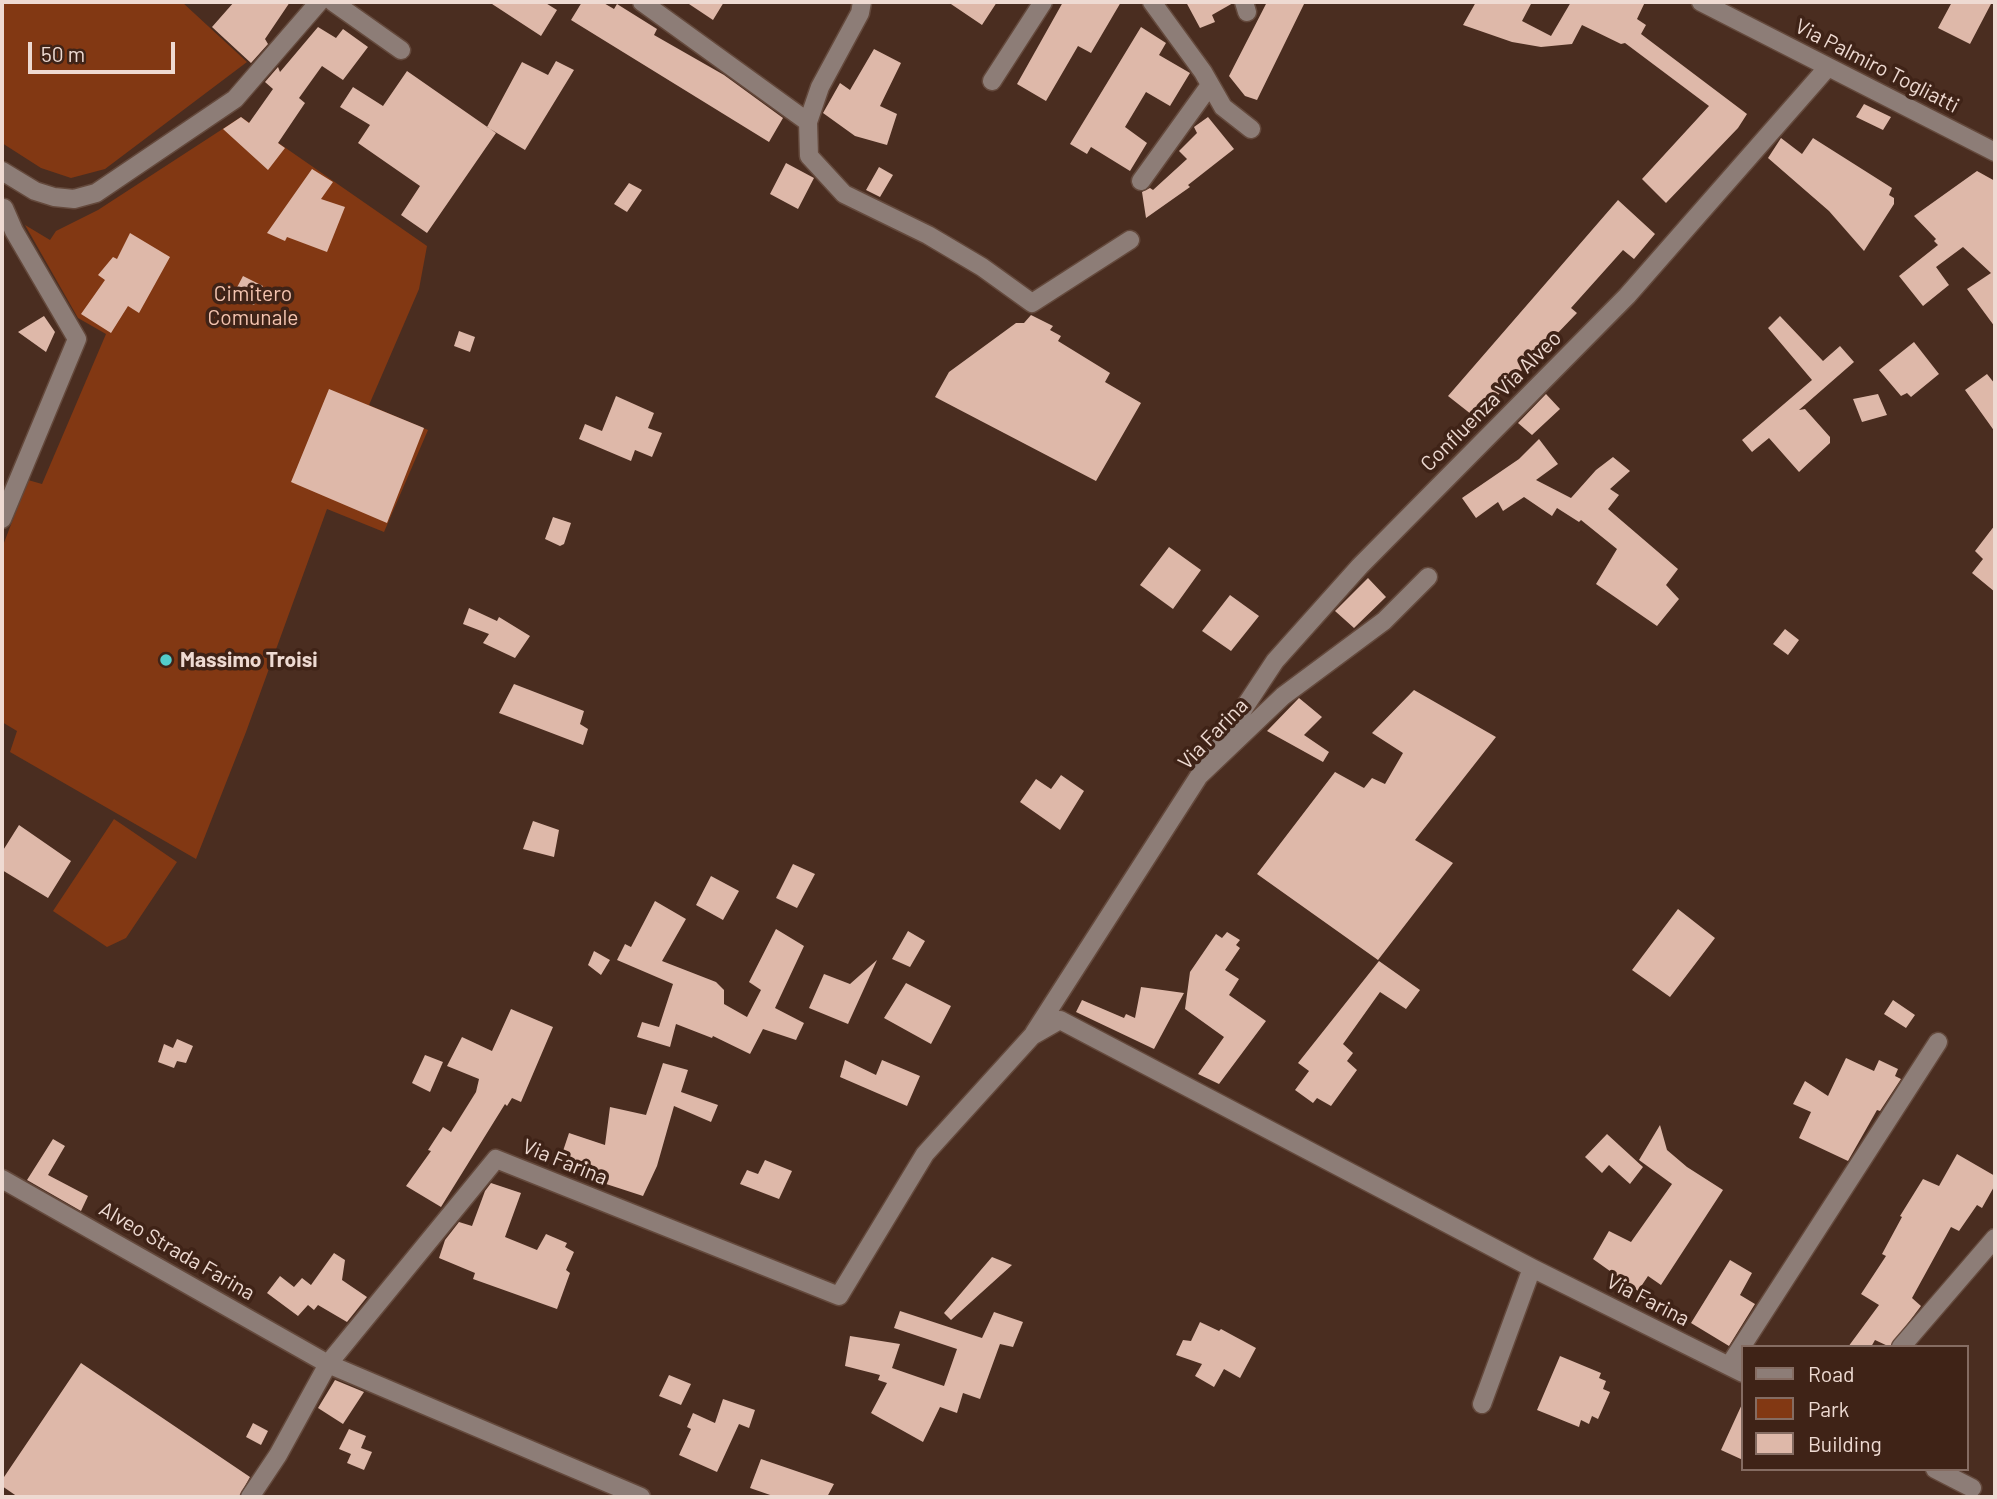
<!DOCTYPE html>
<style>
body{margin:0}
#map{position:relative;width:1997px;height:1499px;overflow:hidden;background:#4a2d20;font-family:Barlow,sans-serif}
canvas{display:block}
.frame{position:absolute;inset:0;border:4px solid #eedad2;pointer-events:none}
.legend{position:absolute;left:1741px;top:1345px;width:228px;height:126px;box-sizing:border-box;background:#3f2317;border:2px solid #856c62;margin:0;padding:9px 12px;list-style:none;font-size:21px;color:#eedad2}
.legend li{display:flex;align-items:center;gap:14px;height:35px}
.legend b{width:35px;border:2px solid #856c62}
.scale{position:absolute;left:28px;top:42px;width:147px;height:32px;box-sizing:border-box;border:4px solid #eedad2;border-top:0;padding-left:9px;font-size:21px;line-height:24px;white-space:nowrap;color:#eedad2;-webkit-text-stroke:5px #3f2317;paint-order:stroke}
</style>
<div id="map">
<canvas width="1997" height="1499"></canvas>
<div class="frame"></div>
<ul class="legend">
<li><b style="height:9px;background:#8d7d77"></b>Road</li>
<li><b style="height:19px;background:#823813"></b>Park</li>
<li><b style="height:19px;background:#deb8a9"></b>Building</li>
</ul>
<div class="scale">50 m</div>
</div>
<script>
const ctx = document.querySelector('canvas').getContext('2d');
ctx.lineJoin = 'round';
function fillPath(path, color) { ctx.fillStyle = color; ctx.fill(path, 'evenodd'); }
const toPath = rows => new Path2D(rows.map(r => 'M' + r).join(''));
function strokePath(path, color, width, dash) { ctx.strokeStyle = color; ctx.lineWidth = width; ctx.lineCap = dash ? 'butt' : 'round'; ctx.setLineDash(dash || []); ctx.stroke(path); }
function write(font, color, halo, rows, align = 'center') {
  ctx.font = font + ' Barlow,sans-serif'; ctx.lineWidth = 7; ctx.setLineDash([]); ctx.textBaseline = 'middle'; ctx.strokeStyle = halo; ctx.fillStyle = color; for (const [text, x, y, turn = 0] of rows) {
    ctx.save(); ctx.translate(x, y); ctx.rotate((+turn || 0) * Math.PI / 180); ctx.textAlign = isNaN(turn) ? turn : align; if (halo) ctx.strokeText(text, 0, 0); ctx.fillText(text, 0, 0); ctx.restore();
  }
}
const green = toPath([
 [2,2,182,2,247,62,105,169,71,178,41,168,2,143],
 [241,117,427,246,419,289,369,405,428,430,384,532,327,509,246,732,196,859,10,752,17,731,2,722,2,548,28,480,42,484,106,334,78,318,25,225,50,240,56,231,98,210],
 [114,819,177,862,126,938,107,947,53,911]
]);
const building = toPath([
 [234,2,290,2,265,39,268,44,251,63,212,27],
 [489,2,544,2,557,10,541,36],
 [582,2,602,2,614,9,617,4,657,29,654,35,724,75,783,118,769,142,571,20],
 [686,2,724,2,713,20],
 [948,2,997,2,982,25],
 [1063,2,1121,2,1091,53,1078,46,1046,101,1017,84],
 [1186,2,1233,2,1233,3,1212,15,1215,22,1200,28],
 [1267,2,1305,2,1257,100,1245,96,1229,76],
 [1476,2,1532,2,1522,21,1551,36,1571,2,1645,2,1637,19,1646,25,1641,34,1747,114,1738,128,1666,203,1642,179,1709,106,1625,43,1621,44,1582,25,1572,44,1541,47,1512,42,1463,25],
 [1952,2,1992,2,1970,44,1938,28],
 [318,27,336,38,343,29,368,47,343,80,322,66,299,98,305,103,278,143,285,148,268,170,223,129,241,117,249,123,273,89,265,82,278,67,280,72],
 [1141,27,1166,43,1159,55,1190,73,1170,106,1146,92,1125,127,1147,143,1130,171,1091,147,1087,154,1070,144],
 [874,49,901,63,880,106,897,114,887,145,855,136,823,113,840,83,850,90],
 [556,61,574,70,525,150,487,127,522,62,548,75],
 [407,71,496,133,427,233,401,215,420,186,358,143,370,125,340,107,353,87,383,106],
 [1864,104,1891,117,1883,130,1856,117],
 [1208,117,1234,149,1188,185,1190,187,1146,218,1142,192,1150,188,1153,190,1187,159,1179,151,1197,133,1194,127],
 [1781,138,1802,154,1813,138,1892,188,1889,195,1894,198,1894,204,1864,251,1829,211,1768,158],
 [786,163,814,178,798,209,770,194],
 [879,167,893,175,880,197,866,190],
 [312,169,333,182,321,199,345,207,327,252,287,237,285,241,267,233],
 [1977,171,1995,181,1995,327,1967,289,1991,273,1963,247,1936,267,1949,285,1923,306,1899,276,1938,245,1934,241,1936,239,1914,216],
 [629,183,642,190,627,212,614,204],
 [1618,200,1655,234,1634,259,1623,250,1571,308,1577,313,1476,418,1448,396],
 [130,233,170,257,139,313,128,306,111,333,81,314,105,280,98,275,113,257,117,259],
 [243,276,263,286,254,305,233,295],
 [1031,315,1053,326,1050,330,1061,336,1058,341,1110,373,1105,382,1141,403,1096,481,935,397,949,372,1016,323,1024,323],
 [44,316,55,332,46,352,18,332],
 [1780,316,1823,361,1840,346,1854,362,1799,410,1805,409,1830,437,1830,443,1799,472,1769,438,1752,452,1742,440,1812,380,1768,328],
 [459,331,475,337,470,352,454,346],
 [1914,342,1939,374,1911,397,1907,393,1901,396,1879,370],
 [1987,374,1995,384,1995,432,1965,390],
 [329,389,424,428,387,523,291,482],
 [1546,394,1560,409,1532,435,1518,423],
 [1878,394,1887,415,1862,422,1853,399],
 [616,396,654,413,648,428,662,433,652,457,635,450,631,461,579,439,585,424,602,431],
 [1539,439,1558,464,1536,480,1571,498,1596,470,1613,457,1630,471,1610,489,1619,495,1608,509,1678,569,1666,585,1679,599,1657,626,1596,584,1617,549,1581,520,1579,522,1557,508,1552,516,1524,497,1503,511,1498,502,1476,518,1462,498,1519,459],
 [553,517,571,523,564,544,560,546,545,539],
 [1995,525,1995,592,1972,573,1983,559,1975,551],
 [1169,547,1201,570,1173,609,1140,585],
 [1368,578,1386,597,1354,628,1335,611],
 [1230,595,1259,616,1231,651,1202,631],
 [469,608,497,621,499,617,530,636,515,658,483,643,489,634,463,624],
 [1785,629,1799,640,1788,655,1773,644],
 [514,684,584,711,580,724,588,729,583,745,499,713],
 [1414,690,1496,737,1415,840,1453,863,1378,960,1257,874,1335,772,1364,788,1372,778,1385,784,1403,753,1372,733],
 [1299,698,1322,717,1304,735,1329,752,1323,762,1267,731],
 [1061,775,1084,791,1060,830,1020,802,1036,779,1051,789],
 [533,821,559,830,554,857,523,849],
 [19,825,71,861,48,898,2,870,2,852],
 [793,864,815,874,797,908,776,898],
 [711,876,739,891,723,920,696,905],
 [655,901,686,919,662,961,716,982,724,990,724,1004,747,1017,761,990,749,982,776,929,804,946,775,1008,804,1023,796,1040,763,1029,750,1054,713,1036,712,1038,676,1024,670,1047,637,1037,642,1022,659,1027,673,984,617,960,625,944,631,947],
 [1678,909,1715,938,1670,997,1632,970],
 [908,931,925,941,910,967,892,959],
 [1227,932,1240,940,1236,945,1240,948,1225,970,1239,979,1229,995,1266,1021,1219,1084,1198,1074,1224,1037,1185,1009,1190,972,1216,934,1222,938],
 [594,951,610,960,601,975,588,965],
 [877,960,848,1024,809,1008,824,974,850,984],
 [1379,961,1420,990,1406,1009,1380,992,1343,1044,1353,1053,1347,1061,1357,1070,1331,1106,1317,1098,1313,1103,1295,1090,1309,1071,1298,1063],
 [906,983,951,1006,931,1044,884,1018],
 [1141,987,1184,993,1154,1049,1076,1012,1082,1000,1124,1018,1126,1014,1135,1018],
 [1893,1000,1915,1015,1906,1028,1884,1014],
 [511,1009,553,1027,521,1102,512,1098,507,1106,505,1104,441,1207,406,1186,431,1151,428,1150,443,1127,451,1132,476,1092,479,1079,447,1066,462,1037,492,1051],
 [177,1039,193,1046,186,1063,177,1061,174,1068,158,1062,164,1044,173,1048],
 [425,1055,443,1062,430,1092,412,1083],
 [1846,1058,1874,1071,1879,1060,1898,1069,1895,1076,1901,1079,1880,1111,1877,1110,1848,1161,1799,1138,1811,1112,1793,1104,1805,1081,1828,1096],
 [845,1060,876,1075,882,1060,920,1076,907,1106,840,1077],
 [663,1063,688,1070,681,1092,718,1105,711,1122,674,1106,657,1166,643,1196,600,1182,601,1176,559,1163,569,1133,605,1145,610,1107,646,1115],
 [1660,1125,1667,1150,1687,1167,1723,1190,1661,1285,1648,1276,1638,1291,1593,1259,1609,1231,1631,1242,1672,1184,1639,1160],
 [1607,1134,1643,1167,1630,1184,1609,1165,1602,1173,1585,1157],
 [53,1139,65,1146,48,1175,88,1196,81,1211,27,1180],
 [1957,1154,1995,1176,1995,1185,1982,1208,1977,1205,1959,1231,1951,1227,1912,1298,1921,1306,1890,1347,1875,1340,1871,1347,1848,1347,1879,1305,1861,1294,1886,1256,1882,1254,1902,1217,1900,1216,1923,1179,1939,1186],
 [765,1160,792,1171,779,1199,740,1184,747,1170,758,1174],
 [491,1183,521,1193,505,1237,537,1250,546,1234,567,1243,565,1247,574,1252,566,1270,570,1273,557,1309,473,1279,475,1273,439,1258,445,1240,459,1222,472,1226,485,1191],
 [334,1253,345,1260,342,1280,367,1297,347,1322,318,1305,314,1310,308,1305,298,1316,267,1293,280,1276,294,1287,302,1278,311,1285],
 [992,1257,1012,1265,951,1320,944,1313],
 [1730,1260,1752,1273,1740,1295,1755,1304,1729,1346,1691,1323],
 [900,1311,982,1338,994,1312,1023,1322,1013,1347,1000,1344,980,1399,963,1393,957,1413,940,1407,923,1442,871,1413,887,1383,878,1380,880,1375,845,1366,850,1336,900,1344,892,1368,944,1386,957,1349,894,1328],
 [1200,1322,1219,1331,1221,1329,1256,1348,1240,1378,1224,1369,1214,1387,1195,1376,1202,1364,1176,1355,1183,1340,1191,1341],
 [1560,1356,1601,1373,1599,1378,1606,1381,1603,1389,1610,1392,1598,1419,1592,1416,1589,1424,1581,1420,1579,1427,1537,1410],
 [81,1363,250,1477,239,1497,18,1497,2,1486,2,1480],
 [669,1375,691,1384,681,1405,659,1396],
 [335,1380,364,1392,343,1424,318,1408],
 [723,1399,755,1410,749,1428,739,1424,717,1472,679,1455,691,1429,687,1427,693,1413,715,1423],
 [1743,1402,1743,1460,1721,1450],
 [253,1423,268,1431,261,1445,246,1437],
 [349,1429,366,1436,361,1448,372,1452,364,1470,347,1463,351,1454,339,1449],
 [761,1459,834,1484,827,1497,776,1497,750,1488]
]);
const minor = toPath([
 [333,2,401,50],
 [642,2,808,122],
 [862,2,860,13,820,87,808,122,809,156,844,194,928,235,982,267,1032,303,1130,240],
 [1152,2,1203,72,1223,107,1251,129],
 [1244,2,1247,12],
 [1701,2,1995,152],
 [992,81,1043,2],
 [2,171,35,191,54,197,74,199,96,193,235,99,319,2],
 [1141,181,1210,85],
 [2,519,77,339,14,231,4,208],
 [1199,776,1275,661,1360,566,1627,296,1828,67],
 [1034,1033,1199,776,1283,696,1384,621,1428,577],
 [2,1179,328,1364,278,1455,250,1497],
 [1901,1347,1995,1238],
 [1729,1366,1938,1042],
 [1482,1404,1532,1268],
 [1935,1469,1972,1488],
 [641,1497,328,1364,496,1159,839,1296,925,1154,1032,1036,1060,1020,1532,1268,1743,1373]
]);
const markers = [
 [166,660,7,"#53cdcb"]
];
const streetNames = [
 ["Via Palmiro Togliatti",1877,66,27],
 ["Confluenza Via Alveo",1491,401,-45],
 ["Via Farina",1213,734,-46],
 ["Via Farina",565,1162,22],
 ["Alveo Strada Farina",177,1251,30],
 ["Via Farina",1648,1300,27]
];
const parkNames = [
 ["Cimitero",253,294],
 ["Comunale",253,318]
];
const poiNames = [
 ["Massimo Troisi",180,660]
];
fillPath(green, '#823813');
fillPath(building, '#deb8a9');
strokePath(minor, '#64493c', 21);
strokePath(minor, '#8d7d77', 18);
for (const [x, y, r, color] of markers) { const dot = new Path2D(); dot.arc(x, y, r, 0, 2 * Math.PI); ctx.fillStyle = color; ctx.fill(dot); strokePath(dot, '#3f2317', 2.5); }
write('21px', '#eedad2', '#3f2317', streetNames);
write('21px', '#f4c4b0', '#3f2317', parkNames);
write('bold 21px', '#eedad2', '#3f2317', poiNames, 'left');
</script>
